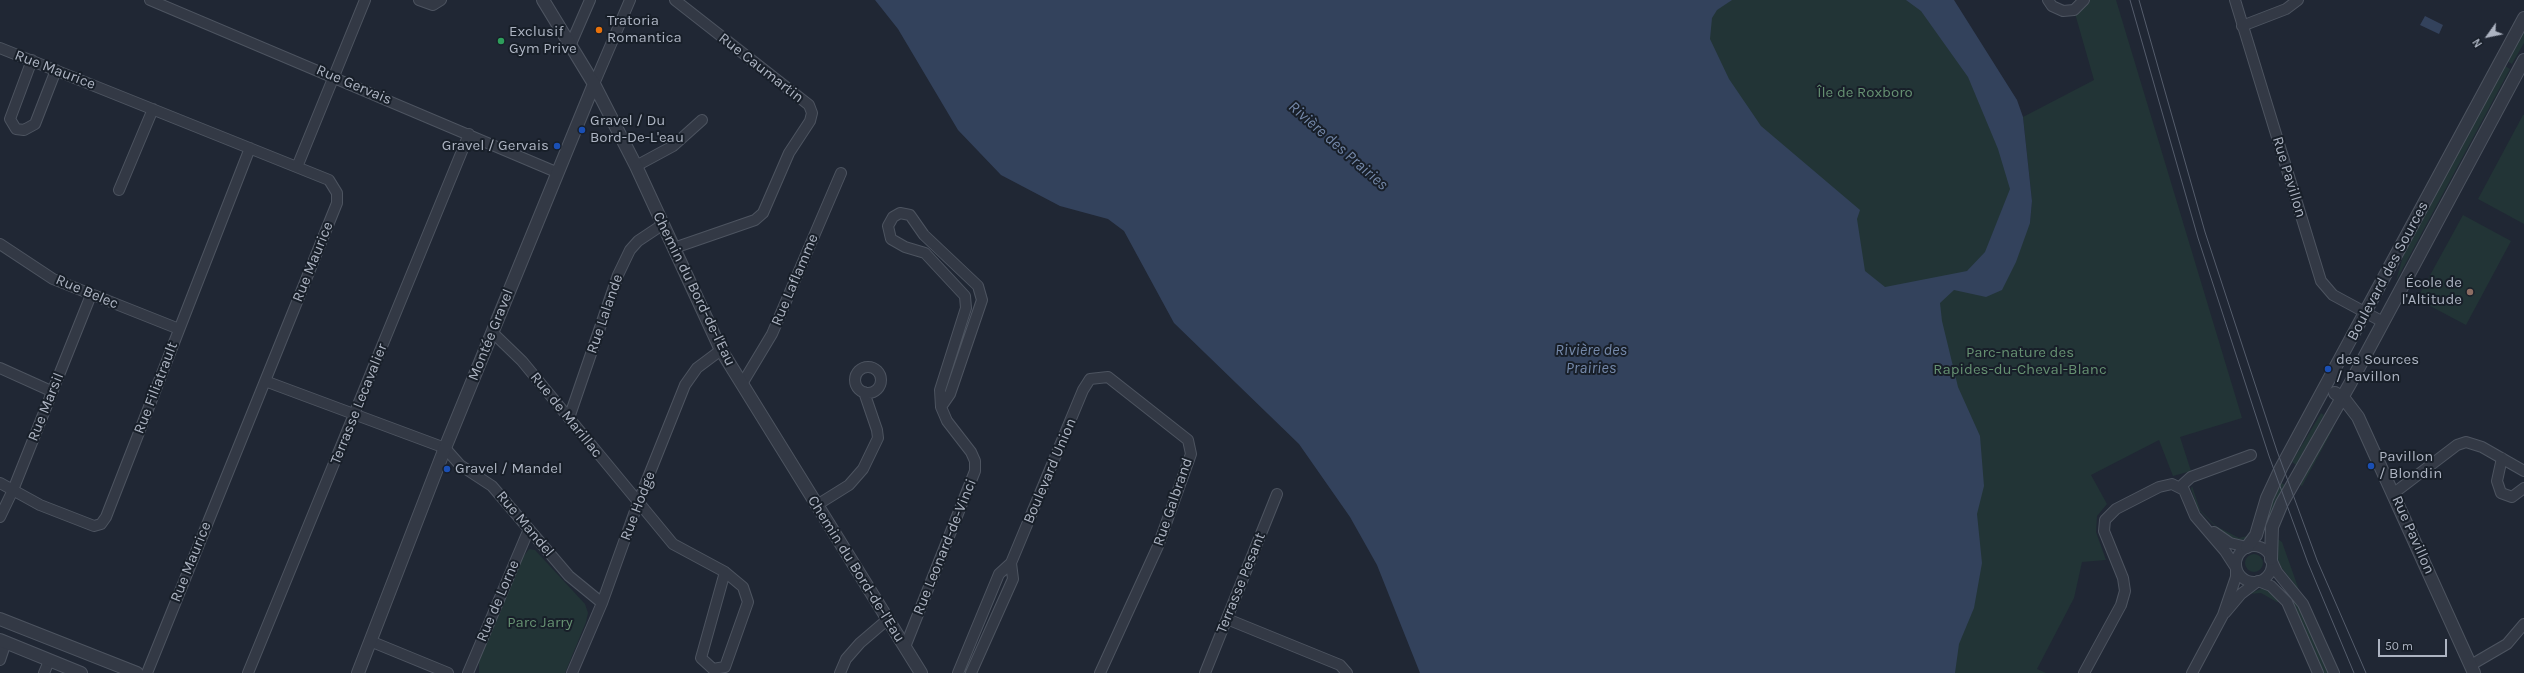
<!DOCTYPE html>
<meta charset="utf-8">
<style>
body{margin:0}
#map{position:relative;width:2524px;height:673px;overflow:hidden;background:#202734;font-family:Karla,sans-serif}
canvas{display:block}
.north{position:absolute;left:2468px;top:16px;width:40px;height:40px;-webkit-text-stroke:3px #181f29;paint-order:stroke;rotate:237deg;font-size:11px;font-weight:700;line-height:16px;text-align:center;color:#adb4c2}
.north::after{content:'';display:block;margin:auto;width:14px;height:18px;background:#adb4c2;clip-path:polygon(50% 0,100% 100%,50% 72%,0 100%)}
.scale{position:absolute;left:2378px;top:639px;width:69px;height:18px;box-sizing:border-box;border:2px solid #adb4c2;border-top:0;padding-left:5px;font-size:12px;line-height:14px;white-space:nowrap;color:#adb4c2;-webkit-text-stroke:3px #181f29;paint-order:stroke}
</style>
<div id="map">
<canvas width="2524" height="673"></canvas>
<div class="north">N</div>
<div class="scale">50 m</div>
</div>
<script>
const ctx = document.querySelector('canvas').getContext('2d');
ctx.lineJoin = 'round';
function fillPath(path, color) { ctx.fillStyle = color; ctx.fill(path, 'evenodd'); }
const toPath = rows => new Path2D(rows.map(r => 'M' + r).join(''));
function strokePath(path, color, width, dash) { ctx.strokeStyle = color; ctx.lineWidth = width; ctx.lineCap = dash ? 'butt' : 'round'; ctx.setLineDash(dash || []); ctx.stroke(path); }
function write(font, color, halo, rows, align = 'center') {
  ctx.font = font + ' Karla,sans-serif'; ctx.lineWidth = 4; ctx.setLineDash([]); ctx.textBaseline = 'middle'; ctx.strokeStyle = halo; ctx.fillStyle = color; for (const [text, x, y, turn = 0] of rows) {
    ctx.save(); ctx.translate(x, y); ctx.rotate((+turn || 0) * Math.PI / 180); ctx.textAlign = isNaN(turn) ? turn : align; if (halo) ctx.strokeText(text, 0, 0); ctx.fillText(text, 0, 0); ctx.restore();
  }
}
const green = toPath([
 [1693,0,1930,0,1987,77,2030,223,2032,201,2023,117,2094,80,2074,10,2084,0,2116,0,2242,418,2180,437,2191,471,2173,476,2159,440,2091,475,2107,504,2097,516,2096,532,2106,560,2082,562,2074,598,2037,669,2046,673,1881,673,1649,28],
 [2524,30,2524,43,2512,64,2507,61],
 [2505,66,2510,69,2396,281,2404,253],
 [2523,115,2524,115,2524,224,2478,199],
 [2463,215,2511,241,2466,325,2417,299],
 [2321,413,2324,415,2296,465,2292,462],
 [2334,427,2302,486,2300,485,2330,430],
 [2281,483,2285,485,2271,513,2266,530,2264,528,2269,506],
 [2192,486,2200,510,2216,526,2239,538,2247,536,2253,529,2248,538,2242,540,2231,538,2218,529,2198,509,2191,489],
 [2275,537,2282,542,2299,590,2281,567,2276,555],
 [529,549,535,550,585,604,588,613,586,622,565,673,479,673,479,660,523,557],
 '2245 563a9 9 0 1 1 18 0a9 9 0 1 1-18 0Z',
 [2263,588,2267,589,2283,602,2277,602,2261,593,2248,594],
 [2295,598,2308,624,2328,673,2324,673,2292,600]
]);
const water = toPath([
 [875,0,1732,0,1717,10,1712,18,1710,39,1729,79,1761,126,1860,210,1857,219,1865,271,1885,287,1967,271,1985,252,2010,189,1998,149,1968,77,1921,11,1906,0,1954,0,2017,100,2023,117,2032,201,2030,223,2016,262,2002,290,1986,297,1954,290,1940,303,1942,321,1958,387,1980,436,1984,486,1977,514,1982,563,1974,608,1959,644,1955,673,1420,673,1377,565,1350,517,1299,444,1174,323,1124,231,1108,219,1060,206,1001,175,958,130,898,29],
 [2425,16,2443,25,2439,34,2420,25]
]);
const minor = toPath([
 [150,0,556,172],
 [419,0,433,5,441,0],
 [2048,0,2052,6,2063,11,2074,10,2084,0],
 [2235,0,2321,281,2333,295,2383,322],
 [2242,26,2286,9,2298,0],
 [570,46,590,0],
 [0,48,329,180,337,193,337,203,147,673],
 [32,60,10,119,16,129,24,130,35,124,56,70],
 [594,84,630,0],
 [636,166,673,146,702,120],
 [297,167,365,0],
 [119,190,153,109],
 [0,244,53,279,179,329],
 [674,248,755,220,763,213,789,153,810,121,812,113,809,105,675,0],
 [492,332,522,361,673,544,725,572,743,587,748,602,725,667,713,669,701,658,725,572],
 '855 380a13 13 0 1 1 26 0a13 13 0 1 1-26 0Z',
 [0,368,51,391],
 [265,381,445,448,460,465,492,486,569,576,602,603],
 [742,384,772,334,841,173],
 [569,418,618,275,630,250,638,241,662,225],
 [2502,458,2497,481,2501,493,2512,497,2524,488],
 [0,483,40,505,94,526,101,524,106,517,250,148],
 [2180,487,2191,477,2251,455],
 [2394,493,2457,445,2466,442,2482,447,2524,471],
 [817,505,849,485,863,469,878,438,877,430,864,392],
 [0,517,13,490,91,295],
 [2214,532,2230,543,2247,547],
 '2236 564a18 18 0 1 1 36 0a18 18 0 1 1-36 0Z',
 [2271,559,2277,572,2303,604,2334,673],
 [2258,581,2271,586,2287,602,2318,673],
 [2225,613,2241,594,2258,581],
 [1227,619,1340,665,1347,673],
 [370,641,448,673],
 [905,647,975,471,975,461,971,452,947,421,941,407,940,390,966,308,965,296,925,253,905,247,891,239,888,226,893,217,900,213,910,215,924,235,978,286,982,300,950,394,941,407],
 [0,660,6,642],
 [2471,665,2507,644,2524,624],
 [44,673,49,661],
 [248,673,469,134],
 [468,673,529,529],
 [572,673,602,603,639,500,685,385,697,368,721,350],
 [840,673,846,659,860,643,888,619],
 [958,673,999,574,1011,563,1083,390,1090,379,1108,377,1188,440,1191,454,1158,546,1100,673],
 [971,673,1013,579,1011,563],
 [1205,673,1277,494],
 [2084,673,2121,605,2125,591,2123,578,2104,531,2105,520,2116,509,2159,487,2172,484,2184,490,2195,516,2225,551,2236,568,2236,577,2223,615,2192,673]
]);
const tertiary = toPath([
 [543,0,594,84,636,166,721,350,921,673],
 [2335,393,2345,400,2358,417,2474,673],
 [2247,547,2256,535,2267,498,2281,468,2524,18],
 [2271,559,2272,527,2282,503,2351,382,2524,60],
 [0,619,137,673],
 [0,640,81,673],
 [358,673,445,448,594,84]
]);
const tram = toPath([
 [2130,0,2198,238,2269,456,2308,563,2354,673],
 [2139,0,2205,232,2277,451,2317,560,2366,673]
]);
const markers = [
 [599,30,4,"#e8710a"],
 [501,41,4,"#2e9e5b"],
 [582,130,4,"#1a4fb4"],
 [557,146,4,"#1a4fb4"],
 [2470,292,4,"#8d6e63"],
 [2328,369,4,"#1a4fb4"],
 [2371,466,4,"#1a4fb4"],
 [447,469,4,"#1a4fb4"]
];
const poiNames = [
 ["Tratoria",607,21],
 ["Romantica",607,38],
 ["Exclusif",509,32],
 ["Gym Prive",509,49],
 ["Gravel / Du",590,121],
 ["Bord-De-L'eau",590,138],
 ["Gravel / Gervais",549,146,"right"],
 ["École de",2462,283,"right"],
 ["l'Altitude",2462,300,"right"],
 ["des Sources",2336,360],
 ["/ Pavillon",2336,377],
 ["Pavillon",2379,457],
 ["/ Blondin",2379,474],
 ["Gravel / Mandel",455,469]
];
const streetNames = [
 ["Rue Caumartin",761,68,38],
 ["Rue Maurice",55,70,21],
 ["Rue Gervais",354,85,23],
 ["Rue Pavillon",2289,177,73],
 ["Rue Maurice",313,262,-68],
 ["Boulevard des Sources",2388,271,-62],
 ["Rue Laflamme",795,280,-67],
 ["Chemin du Bord-de-l'Eau",694,289,64],
 ["Rue Belec",87,292,23],
 ["Rue Lalande",605,314,-71],
 ["Montée Gravel",491,335,-68],
 ["Rue Filiatrault",156,388,-69],
 ["Terrasse Lecavalier",359,404,-68],
 ["Rue Marsil",46,407,-68],
 ["Rue de Marillac",566,415,51],
 ["Boulevard Union",1050,471,-67],
 ["Rue Galbrand",1173,502,-71],
 ["Rue Hodge",638,506,-69],
 ["Rue Mandel",525,524,50],
 ["Rue Pavillon",2413,535,66],
 ["Rue Leonard-de-Vinci",945,547,-68],
 ["Rue Maurice",191,562,-68],
 ["Chemin du Bord-de-l'Eau",856,569,58],
 ["Terrasse Pesant",1241,583,-68],
 ["Rue de Lorne",498,601,-67]
];
const parkNames = [
 ["Île de Roxboro",1865,93],
 ["Parc-nature des",2020,353],
 ["Rapides-du-Cheval-Blanc",2020,370],
 ["Parc Jarry",540,623]
];
const waterNames = [
 ["Rivière des Prairies",1338,146,41],
 ["Rivière des",1591,350],
 ["Prairies",1591,368]
];
fillPath(green, '#223436');
fillPath(water, '#33425c');
strokePath(minor, '#4d5460', 12);
strokePath(tertiary, '#4d5460', 14);
strokePath(minor, '#333945', 10);
strokePath(tertiary, '#333945', 12);
strokePath(tram, '#555d6c', 1);
for (const [x, y, r, color] of markers) { const dot = new Path2D(); dot.arc(x, y, r, 0, 2 * Math.PI); ctx.fillStyle = color; ctx.fill(dot); strokePath(dot, '#181f29', 1.5); }
write('15px', '#adb4c2', '#181f29', poiNames, 'left');
write('15px', '#adb4c2', '#181f29', streetNames);
write('15px', '#669172', '#181f29', parkNames);
write('italic 16px', '#7589aa', '#181f29', waterNames);
</script>
